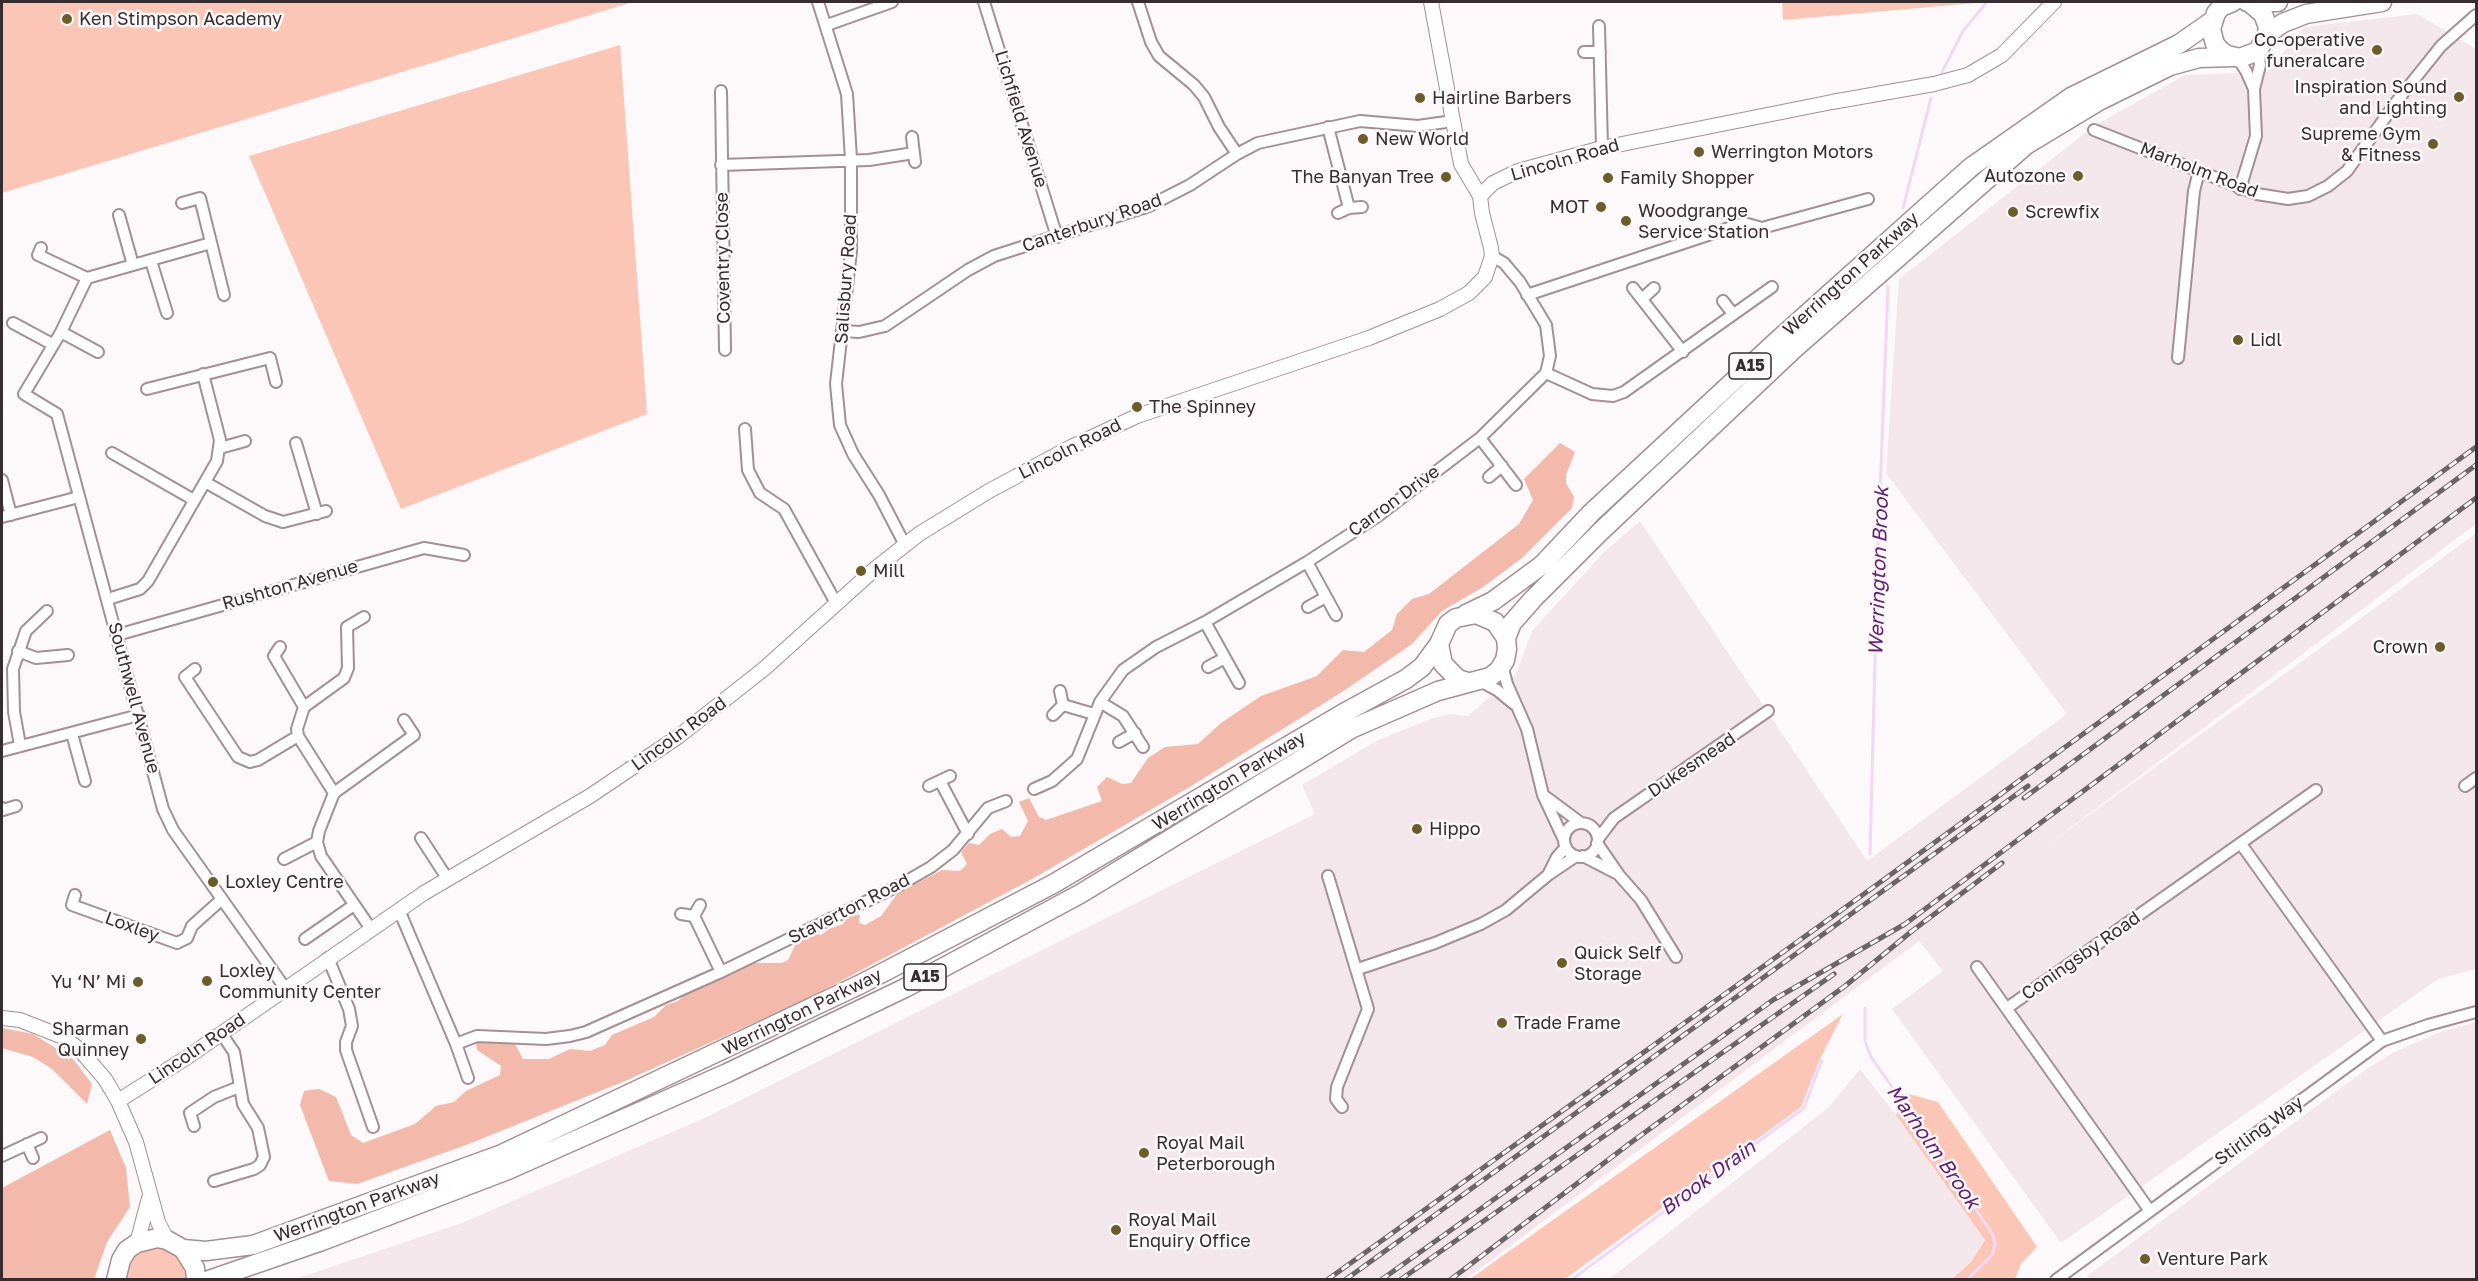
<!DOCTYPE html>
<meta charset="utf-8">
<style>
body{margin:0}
#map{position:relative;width:2478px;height:1281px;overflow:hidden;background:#fdf8fa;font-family:"Golos Text",sans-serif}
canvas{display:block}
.frame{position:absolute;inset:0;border:3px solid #362d30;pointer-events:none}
</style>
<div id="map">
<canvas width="2478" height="1281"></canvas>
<div class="frame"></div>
</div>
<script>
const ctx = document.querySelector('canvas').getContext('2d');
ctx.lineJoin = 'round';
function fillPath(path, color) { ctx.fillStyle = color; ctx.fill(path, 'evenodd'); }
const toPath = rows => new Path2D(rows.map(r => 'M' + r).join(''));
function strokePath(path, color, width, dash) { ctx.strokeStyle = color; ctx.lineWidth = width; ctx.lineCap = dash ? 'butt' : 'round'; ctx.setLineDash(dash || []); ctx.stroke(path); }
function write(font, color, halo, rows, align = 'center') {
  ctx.font = font + ' "Golos Text",sans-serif'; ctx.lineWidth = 5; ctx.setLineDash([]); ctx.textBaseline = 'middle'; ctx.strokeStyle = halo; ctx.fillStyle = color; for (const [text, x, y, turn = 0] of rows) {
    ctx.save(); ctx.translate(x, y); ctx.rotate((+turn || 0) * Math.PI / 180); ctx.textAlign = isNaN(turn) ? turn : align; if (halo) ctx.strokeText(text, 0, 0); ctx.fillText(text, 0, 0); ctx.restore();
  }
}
const built = toPath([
 [2417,14,2476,49,2476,524,2046,846,2348,628,2476,533,2476,969,2438,979,2061,1243,1892,1009,1943,971,1919,941,1466,1279,292,1280,462,1223,709,1116,1315,814,1302,785,1378,740,1433,718,1451,714,1468,716,1516,674,1532,631,1604,552,1640,521,1867,861,2067,714,1886,473,1899,279,2094,126,2185,75,2267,72,2304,27],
 [2476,1022,2476,1279,2090,1280,2087,1276,2368,1068,2394,1052,2443,1031],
 [1860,1069,1896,1115,1985,1240,1971,1262,1952,1279,1608,1280,1829,1107]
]);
const green = toPath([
 [2,2,633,2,2,193],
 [1782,2,1987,2,1783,20],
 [620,45,647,414,401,509,249,156],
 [1843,1014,1820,1059,1801,1107,1565,1279,1470,1279],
 [1905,1093,1938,1102,2037,1247,2021,1264,2015,1279,1952,1279,1971,1262,1985,1240,1896,1115],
 [155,1247,165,1248,175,1253,182,1261,187,1279,124,1280,129,1261,136,1254]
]);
const forest = toPath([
 [1560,443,1575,452,1566,475,1566,483,1574,497,1572,508,1522,558,1483,587,1442,611,1412,644,1342,692,1188,788,1034,878,809,998,625,1081,466,1145,357,1184,329,1181,300,1105,304,1091,319,1089,336,1097,351,1135,363,1143,415,1124,436,1106,454,1102,466,1091,500,1075,501,1066,477,1050,476,1044,485,1039,499,1039,515,1044,523,1059,549,1059,570,1049,590,1051,605,1045,612,1035,654,1017,666,1005,678,1001,688,991,703,984,753,963,782,963,788,960,798,939,811,933,821,935,829,929,843,924,849,915,860,915,859,923,865,925,881,916,898,893,942,870,960,871,967,864,961,852,969,843,979,845,990,834,1002,829,1011,837,1020,836,1028,821,1019,802,1029,798,1039,817,1046,820,1102,801,1097,787,1107,777,1122,784,1131,783,1148,758,1165,747,1198,744,1221,723,1261,696,1317,676,1343,650,1364,652,1392,630,1397,614,1412,599,1429,594,1519,524,1533,500,1524,479],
 [2,1028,33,1034,73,1059,92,1084,87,1104,52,1069,33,1057,2,1048],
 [110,1130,126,1168,130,1207,107,1242,94,1279,2,1279,2,1188]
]);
const stream = toPath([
 [1942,72,1963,31,1987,2],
 [1903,208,1931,98],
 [1870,854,1878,545,1888,287],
 [1865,1008,1865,1041,1871,1057,1940,1155,1993,1235,1995,1245,1992,1255,1969,1278],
 [1571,1280,1804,1108,1822,1060]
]);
const minor = toPath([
 [818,2,847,94,851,159,851,251,836,384,840,425,853,454,879,495,905,545],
 [984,2,1057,237],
 [1138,2,1151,42,1159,56,1194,85,1204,97,1219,127,1237,154],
 [827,25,892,2],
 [1599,26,1602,148],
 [1584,52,1600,52],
 [2237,57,2246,71,2254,89],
 [721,91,725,350],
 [1328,127,1349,208],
 [2094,130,2257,194,2288,199,2308,196,2328,186,2347,171,2397,101,2441,46,2476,15],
 [912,137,915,162],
 [721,165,869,160,914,153],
 [2240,189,2256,136,2254,89,2260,65,2258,51],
 [182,203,200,198,224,295],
 [1338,213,1349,208,1362,207],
 [119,215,133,265],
 [211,243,87,278,61,332,24,394,57,414,163,809,173,830,285,988],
 [41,248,38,255,87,278],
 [151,261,167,313],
 [1633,288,1683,352],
 [1527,295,1744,223,1762,228,1868,199],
 [1642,299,1654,288],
 [1723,301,1733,314],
 [13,323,52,344],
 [843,331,859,332,885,326,968,270,994,256,1149,206,1190,185,1237,154,1258,143,1360,121,1418,126,1453,121],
 [61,332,98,352],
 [2178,358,2194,191,2199,171],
 [1546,373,1592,394,1613,396,1624,392,1772,287],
 [147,389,270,358,276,382],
 [745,429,748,470,760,493,784,509,836,603],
 [1480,438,1516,485],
 [296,443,317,514],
 [220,448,245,441],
 [112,453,194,500],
 [1489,477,1502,466],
 [2,480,11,515],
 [205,482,265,516,283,522,326,511],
 [2,517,79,497],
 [108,599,140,589,148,581,217,461,220,440,203,374],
 [1308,607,1326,597],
 [1336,615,1307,562,1378,516,1480,438,1546,373,1550,356,1546,325,1520,282,1504,263,1492,256],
 [364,617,347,627,348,668,344,678,304,707,297,729,298,736,334,793,319,831,317,842,321,856,371,929],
 [1205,622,1239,683],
 [117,635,424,548,464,555],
 [280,647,274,656,304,707],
 [18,651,36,658,68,655],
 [1502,665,1507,684,1527,729,1543,795,1564,840],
 [1208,667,1225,658],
 [195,669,185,677,238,757,250,762,258,760,298,736],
 [1480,681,1497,690,1514,704],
 [1063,705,1094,714],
 [1053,715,1063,705,1060,691],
 [72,734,85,781],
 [1119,742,1135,733],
 [20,745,14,712,13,669,26,631,47,611],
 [1143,747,1123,716,1100,702,1123,670,1156,647,1205,622,1307,562],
 [2,751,139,715],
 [940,781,968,834],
 [929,786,950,776],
 [2465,786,2476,778],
 [1034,789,1052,781,1077,759,1100,702],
 [334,793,414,735,404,720],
 [1546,797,1581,823],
 [2,808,3,810,16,806],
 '1564 840a17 17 0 1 1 34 0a17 17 0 1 1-34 0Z',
 [421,838,447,878],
 [1598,839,1614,818,1768,711],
 [1597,843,1619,875,1641,900,1676,957],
 [2241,844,2382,1041],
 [1583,856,1616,873],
 [284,859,317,842],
 [1548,875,1557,857,1566,847],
 [1328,876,1368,1009,1337,1087,1336,1099,1342,1107],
 [75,895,72,905,177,943,187,938,192,926,222,899],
 [399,910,456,1044,468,1078],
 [681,914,694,916,700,905],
 [694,916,721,972],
 [305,939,354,905],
 [328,958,349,1009,352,1026,346,1042,346,1050,373,1127],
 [1977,967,2150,1211],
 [1358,969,1435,943,1481,924,1506,910,1548,875,1576,856],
 [2007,1008,2316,790],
 [456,1044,477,1036,546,1039,570,1036,586,1032,721,972,898,886,931,867,953,850,988,808,1006,801],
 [194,1126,190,1113,214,1097,239,1087],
 [27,1144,33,1158],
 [2,1156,41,1138],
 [214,1181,254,1169,260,1165,264,1157,258,1128,243,1104,234,1052,221,1033],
 [2056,1280,2382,1041,2428,1025,2476,1012]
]);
const tertiary = toPath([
 [1480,196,1493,183,1518,171,1602,148,1832,102,1934,84,1968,75,2002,55,2054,2],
 [2,1018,20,1020,63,1037,79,1049,105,1079,118,1101,136,1142,158,1222,167,1240],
 [118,1101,189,1056,424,893,590,796,679,736,765,668,876,568,919,534,989,491,1071,447,1137,416,1369,338,1440,309,1469,293,1485,277,1492,256,1491,248,1482,213,1480,196,1461,164,1431,2],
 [137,1243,149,1198]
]);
const trunk = toPath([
 [2233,2,2221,7,2216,13,2211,29,2215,44,2220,50,2227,55,2240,58,2258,51,2267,34,2268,27,2263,14,2249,2],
 [2247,2,2278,2],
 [2267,34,2283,23,2306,14,2382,2],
 [1466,614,1493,601,1542,565,1591,513,1780,338,1971,167,2071,97,2179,44,2212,21],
 [1506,638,1512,623,1533,599,1599,533,1794,349,2026,145,2099,101,2170,66,2199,58,2233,57],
 [183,1249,206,1251,253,1245,502,1154,861,984,1053,884,1342,714,1406,679,1422,667,1439,644],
 [116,1280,121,1260,127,1250,137,1243,157,1238,167,1240,183,1249,195,1268,196,1280],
 [209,1280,322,1241,508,1170,727,1073,905,988,1080,894,1351,729,1438,691,1490,677,1499,670,1505,660,1507,649,1506,638,1495,622,1476,614,1456,618,1448,624,1439,644,1443,664,1458,679,1468,682]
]);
const rail = toPath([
 [2024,798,2476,465],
 [1327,1280,1875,886,2476,447],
 [1345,1280,2028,786],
 [1381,1280,1773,1000,1905,924,2476,498],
 [1400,1280,1834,974],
 [1450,1280,1629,1144,1845,986,1912,931,2002,863]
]);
const markers = [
 [67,19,6,"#6b5c29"],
 [2377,50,6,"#6b5c29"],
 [2459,97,6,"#6b5c29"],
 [1420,98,6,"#6b5c29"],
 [1363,139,6,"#6b5c29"],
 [2433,144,6,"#6b5c29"],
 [1699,152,6,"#6b5c29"],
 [2078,176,6,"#6b5c29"],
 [1446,177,6,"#6b5c29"],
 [1608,178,6,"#6b5c29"],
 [1601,207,6,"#6b5c29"],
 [2013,212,6,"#6b5c29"],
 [1626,221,6,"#6b5c29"],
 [2238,340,6,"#6b5c29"],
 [1137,407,6,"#6b5c29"],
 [861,571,6,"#6b5c29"],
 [2440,647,6,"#6b5c29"],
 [1417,829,6,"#6b5c29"],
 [213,882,6,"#6b5c29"],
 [1562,963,6,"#6b5c29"],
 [207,981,6,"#6b5c29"],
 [138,982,6,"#6b5c29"],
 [1502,1023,6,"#6b5c29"],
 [141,1039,6,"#6b5c29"],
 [1144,1153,6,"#6b5c29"],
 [1116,1230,6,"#6b5c29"],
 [2145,1259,6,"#6b5c29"]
];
const shields = [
 [1750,366,42],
 [925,977,42]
];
const shieldNames = [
 ["A15",1750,366],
 ["A15",925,977]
];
const poiNames = [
 ["Ken Stimpson Academy",79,19],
 ["Co-operative",2365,40,"right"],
 ["funeralcare",2365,61,"right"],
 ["Inspiration Sound",2447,87,"right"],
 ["and Lighting",2447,108,"right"],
 ["Hairline Barbers",1432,98],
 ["Supreme Gym",2421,134,"right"],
 ["& Fitness",2421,155,"right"],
 ["New World",1375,139],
 ["Werrington Motors",1711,152],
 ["Autozone",2066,176,"right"],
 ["The Banyan Tree",1434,177,"right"],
 ["Family Shopper",1620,178],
 ["MOT",1589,207,"right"],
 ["Woodgrange",1638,211],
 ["Service Station",1638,232],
 ["Screwfix",2025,212],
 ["Lidl",2250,340],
 ["The Spinney",1149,407],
 ["Mill",873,571],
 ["Crown",2428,647,"right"],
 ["Hippo",1429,829],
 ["Loxley Centre",225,882],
 ["Quick Self",1574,953],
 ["Storage",1574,974],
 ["Loxley",219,971],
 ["Community Center",219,992],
 ["Yu ‘N’ Mi",126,982,"right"],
 ["Trade Frame",1514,1023],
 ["Sharman",129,1029,"right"],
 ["Quinney",129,1050,"right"],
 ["Royal Mail",1156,1143],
 ["Peterborough",1156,1164],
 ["Royal Mail",1128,1220],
 ["Enquiry Office",1128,1241],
 ["Venture Park",2157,1259]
];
const streetNames = [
 ["Lichfield Avenue",1021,119,73],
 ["Lincoln Road",1565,160,-16],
 ["Marholm Road",2199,170,21],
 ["Canterbury Road",1092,223,-19],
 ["Coventry Close",723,258,-91],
 ["Werrington Parkway",1851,274,-42],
 ["Salisbury Road",846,279,-86],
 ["Lincoln Road",1070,449,-27],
 ["Carron Drive",1394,501,-36],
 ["Rushton Avenue",290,585,-16],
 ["Southwell Avenue",134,698,75],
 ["Lincoln Road",679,734,-36],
 ["Dukesmead",1692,765,-34],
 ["Werrington Parkway",1229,781,-31],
 ["Staverton Road",849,909,-27],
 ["Loxley",132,927,20],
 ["Coningsby Road",2081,956,-35],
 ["Werrington Parkway",802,1012,-26],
 ["Lincoln Road",197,1049,-34],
 ["Stirling Way",2259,1131,-36],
 ["Werrington Parkway",357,1207,-20]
];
const waterNames = [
 ["Werrington Brook",1879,571,-88],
 ["Marholm Brook",1933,1147,55],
 ["Brook Drain",1708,1178,-36]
];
fillPath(built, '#f4e7eb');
fillPath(green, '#fcc6b7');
fillPath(forest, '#f3b9aa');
strokePath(stream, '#f0d9f7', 3);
strokePath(minor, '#a48f95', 14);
strokePath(tertiary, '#a48f95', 16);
strokePath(trunk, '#a48f95', 21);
strokePath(minor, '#fff', 10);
strokePath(tertiary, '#fff', 14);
strokePath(trunk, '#fff', 18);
strokePath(rail, '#6c6467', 5);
strokePath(rail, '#fdf8fa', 3, [9]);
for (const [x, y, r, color] of markers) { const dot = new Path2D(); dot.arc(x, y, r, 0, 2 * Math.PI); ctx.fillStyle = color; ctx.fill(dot); strokePath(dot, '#fdf8fa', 2); }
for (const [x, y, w] of shields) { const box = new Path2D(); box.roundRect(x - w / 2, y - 13, w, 26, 4.5); ctx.fillStyle = '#fdf8fa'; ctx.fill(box); strokePath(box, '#362d30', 1.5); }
write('bold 16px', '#362d30', null, shieldNames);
write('18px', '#362d30', '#fdf8fa', poiNames, 'left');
write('18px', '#362d30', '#fdf8fa', streetNames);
write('italic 20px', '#642178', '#fdf8fa', waterNames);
</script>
